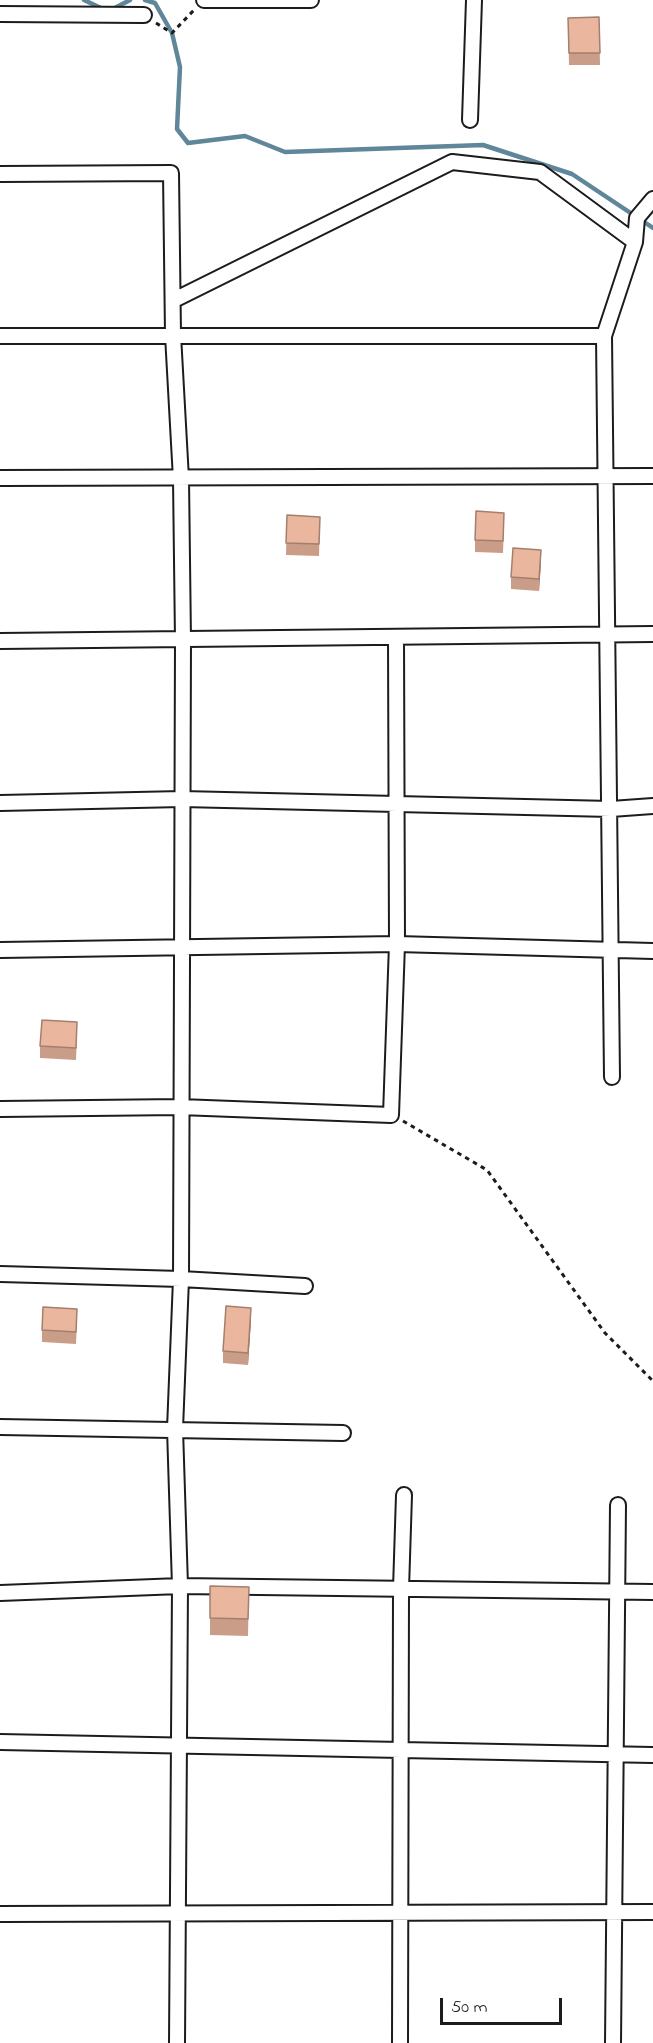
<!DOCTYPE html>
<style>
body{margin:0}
#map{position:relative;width:653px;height:2043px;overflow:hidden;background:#fff;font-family:"Indie Flower",sans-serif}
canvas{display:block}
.scale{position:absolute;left:440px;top:1998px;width:122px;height:27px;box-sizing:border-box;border:3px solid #1c1c1c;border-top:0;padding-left:8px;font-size:18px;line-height:21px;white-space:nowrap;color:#1c1c1c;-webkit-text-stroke:4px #fff;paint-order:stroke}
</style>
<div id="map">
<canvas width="653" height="2043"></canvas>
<div class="scale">50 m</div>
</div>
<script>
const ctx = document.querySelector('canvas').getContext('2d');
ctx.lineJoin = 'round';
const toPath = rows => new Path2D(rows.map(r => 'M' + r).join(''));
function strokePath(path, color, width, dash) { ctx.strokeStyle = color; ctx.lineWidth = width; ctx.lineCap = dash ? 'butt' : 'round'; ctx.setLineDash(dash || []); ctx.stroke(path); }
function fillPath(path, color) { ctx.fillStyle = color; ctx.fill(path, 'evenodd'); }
const stream = toPath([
 [84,0,103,9],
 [145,0,155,3,172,33,180,67,177,129,188,143,245,136,285,152,483,145,572,174,653,228],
 [111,10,130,0]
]);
const path = toPath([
 [156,23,172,33,194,10],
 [403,1121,487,1170,605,1333,653,1381]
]);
const minor = toPath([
 [204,0,311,0],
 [0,14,144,15],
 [470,120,474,0],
 [0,174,171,173,173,335,181,479,183,641,181,1279,175,1429,180,1586,177,2043],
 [174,300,452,162,540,172,635,242],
 [0,336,604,336],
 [0,478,653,476],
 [0,641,653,634],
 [0,803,182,799,611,809,653,806],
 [0,950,397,944,653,951],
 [612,1077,604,336,635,242,637,218,653,199],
 [0,1109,180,1107,391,1115,397,944,396,638],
 [0,1274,181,1279,305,1286],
 [0,1427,343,1433],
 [0,1593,180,1586,653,1592],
 [0,1742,652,1755],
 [0,1914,653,1912],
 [400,2043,401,1589,404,1495],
 [613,2043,618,1505]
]);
const wall = toPath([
 [599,17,600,65,569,65,568,18],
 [287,515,320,517,319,556,286,555],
 [504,525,503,553,475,552,475,540],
 [541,562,539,591,511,589,511,577],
 [77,1034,76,1060,40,1058,40,1046],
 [251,1320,248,1365,223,1363,223,1351],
 [77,1321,76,1344,42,1342,42,1330],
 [210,1586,249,1587,248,1636,210,1635]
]);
const shadedWall = toPath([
 [541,550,541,562,539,591,539,579],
 [251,1308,251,1320,248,1365,248,1353]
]);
const building = toPath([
 [599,17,600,53,569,53,568,18,599,17],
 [476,511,504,513,503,541,475,540,476,511],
 [287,515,320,517,319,544,286,543,287,515],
 [513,548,541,550,539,579,511,577,513,548],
 [42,1020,77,1022,76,1048,40,1046,42,1020],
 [226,1306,251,1308,248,1353,223,1351,226,1306],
 [43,1307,77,1309,76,1332,42,1330,43,1307],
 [210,1586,249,1587,248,1619,210,1618,210,1586]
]);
strokePath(stream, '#5f8699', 4.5);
strokePath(minor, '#1c1c1c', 18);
strokePath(path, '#1c1c1c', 3, [4.5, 4.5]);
strokePath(minor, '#fff', 14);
fillPath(wall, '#c99d87');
fillPath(shadedWall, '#a47f6e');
fillPath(building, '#eab69d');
strokePath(building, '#a47f6e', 1.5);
</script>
